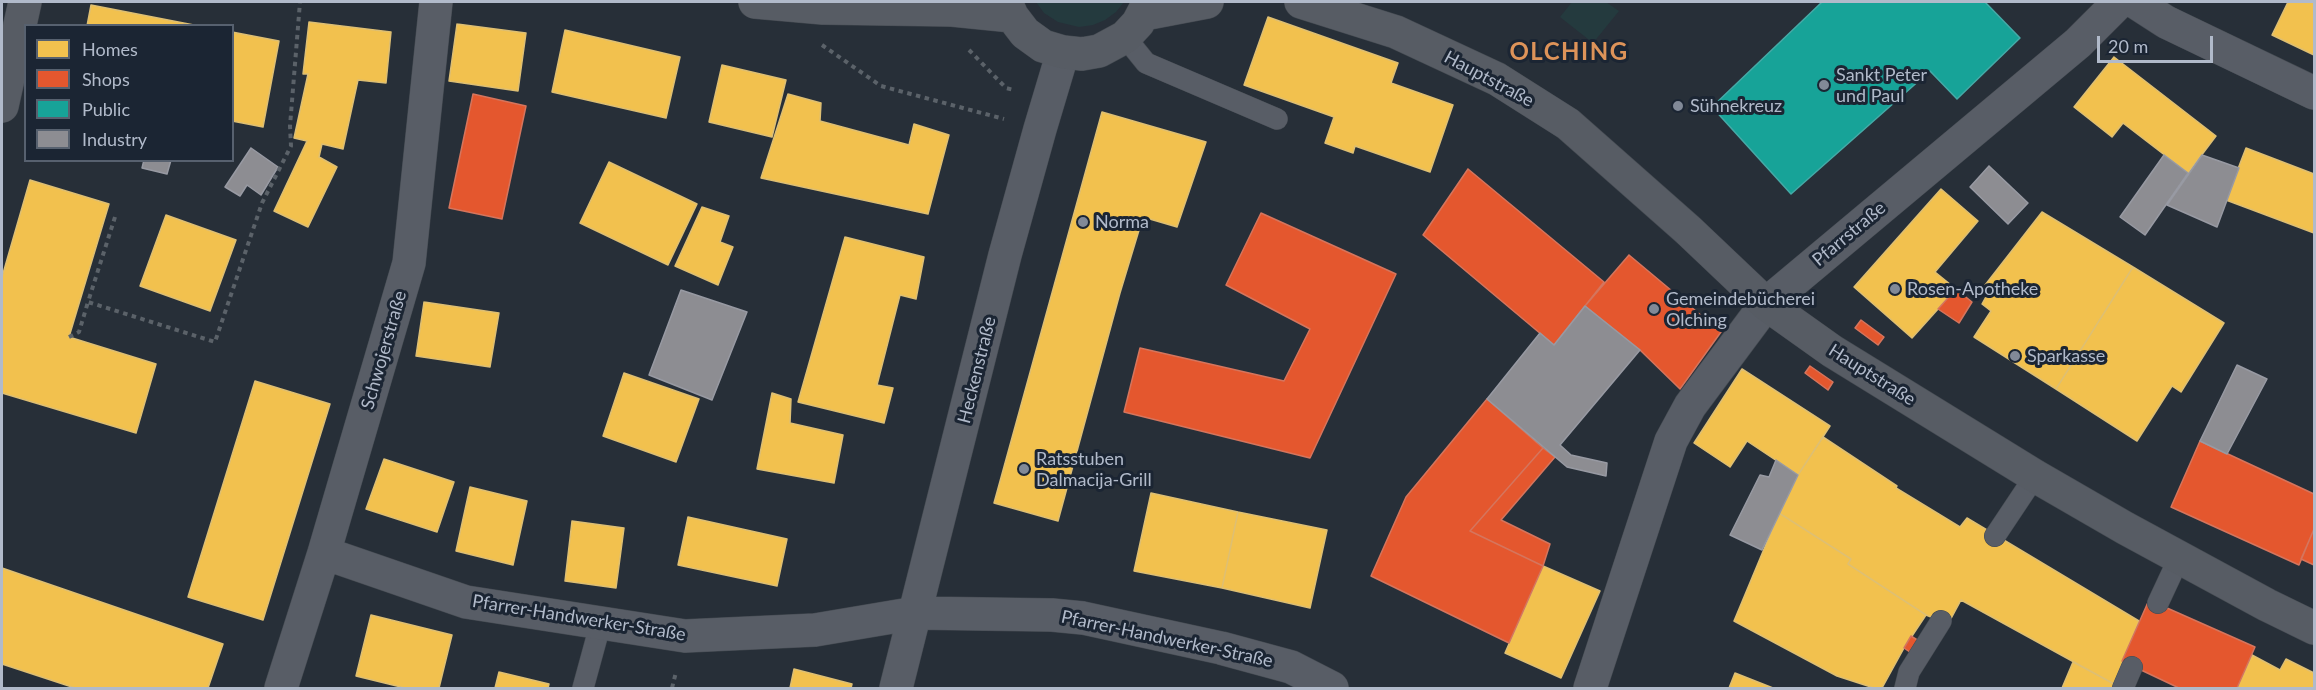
<!DOCTYPE html>
<meta charset="utf-8">
<style>
body{margin:0}
#map{position:relative;width:2316px;height:690px;overflow:hidden;background:#272f38;font-family:Lato,sans-serif}
canvas{display:block}
.frame{position:absolute;inset:0;border:3px solid #b1baca;pointer-events:none}
.legend{position:absolute;left:24px;top:24px;width:210px;height:138px;box-sizing:border-box;background:#1b2533;border:2px solid #57616f;margin:0;padding:8px 10px;list-style:none;font-size:18px;color:#b1baca}
.legend li{display:flex;align-items:center;gap:12px;height:30px}
.legend b{width:30px;border:2px solid #57616f}
.scale{position:absolute;left:2097px;top:36px;width:116px;height:27px;box-sizing:border-box;border:3px solid #b1baca;border-top:0;padding-left:8px;font-size:18px;line-height:21px;white-space:nowrap;color:#b1baca;-webkit-text-stroke:4px #1b2533;paint-order:stroke}
</style>
<div id="map">
<canvas width="2316" height="690"></canvas>
<div class="frame"></div>
<ul class="legend">
<li><b style="height:16px;background:#f2c14e"></b>Homes</li>
<li><b style="height:16px;background:#e4572e"></b>Shops</li>
<li><b style="height:16px;background:#17a398"></b>Public</li>
<li><b style="height:16px;background:#8d8d92"></b>Industry</li>
</ul>
<div class="scale">20 m</div>
</div>
<script>
const ctx = document.querySelector('canvas').getContext('2d');
ctx.lineJoin = 'round';
function fillPath(path, color) { ctx.fillStyle = color; ctx.fill(path, 'evenodd'); }
const toPath = rows => new Path2D(rows.map(r => 'M' + r).join(''));
function strokePath(path, color, width, dash) { ctx.strokeStyle = color; ctx.lineWidth = width; ctx.lineCap = dash ? 'butt' : 'round'; ctx.setLineDash(dash || []); ctx.stroke(path); }
function write(font, color, halo, rows, align = 'center') {
  ctx.font = font + ' Lato,sans-serif'; ctx.lineWidth = 6; ctx.setLineDash([]); ctx.textBaseline = 'middle'; ctx.strokeStyle = halo; ctx.fillStyle = color; for (const [text, x, y, turn = 0] of rows) {
    ctx.save(); ctx.translate(x, y); ctx.rotate((+turn || 0) * Math.PI / 180); ctx.textAlign = isNaN(turn) ? turn : align; if (halo) ctx.strokeText(text, 0, 0); ctx.fillText(text, 0, 0); ctx.restore();
  }
}
const green = toPath([
 [1036,2,1124,2,1116,12,1105,20,1093,25,1079,27,1058,22,1044,13],
 [1572,2,1606,2,1619,11,1593,43,1560,17]
]);
const homes = toPath([
 [2288,2,2314,2,2314,55,2272,35,2288,2],
 [91,5,199,26,87,26,91,5],
 [1268,17,1398,63,1391,83,1453,105,1430,172,1355,146,1353,153,1325,143,1334,117,1244,85,1268,17],
 [309,22,391,32,386,83,358,80,343,149,322,144,319,157,337,167,308,227,274,211,307,141,294,138,308,74,303,74,309,22],
 [457,24,526,33,518,91,449,81,457,24],
 [565,30,680,57,666,118,552,92,565,30],
 [232,32,279,41,263,127,232,121,232,32],
 [2114,57,2216,136,2188,173,2123,123,2112,137,2074,107,2114,57],
 [722,65,786,80,772,137,709,122,722,65],
 [788,94,821,103,820,121,909,145,914,124,949,135,928,214,761,178,788,94],
 [1102,112,1206,142,1177,227,1143,217,1120,293,1058,521,994,503,1102,112],
 [2246,148,2314,174,2314,233,2226,200,2246,148],
 [609,162,697,204,668,265,580,223,609,162],
 [30,180,109,204,69,337,156,364,136,433,2,393,2,277,30,180],
 [1941,189,1978,221,1935,272,1956,289,1912,338,1854,287,1941,189],
 [702,207,729,216,720,242,733,247,718,285,675,266,702,207],
 [2042,212,2133,267,2056,389,1974,337,1991,311,1982,304,1988,293,1982,289,2042,212],
 [166,215,236,240,210,311,140,286,166,215],
 [845,237,924,257,916,299,900,295,877,385,893,388,884,423,798,402,845,237],
 [2133,267,2224,323,2181,392,2172,386,2137,441,2056,389,2133,267],
 [424,302,499,313,490,367,416,356,424,302],
 [1742,369,1830,426,1798,475,1747,441,1730,467,1694,443,1742,369],
 [624,373,699,399,676,462,603,436,624,373],
 [255,381,330,404,263,620,188,597,255,381],
 [772,393,791,399,790,423,843,435,834,483,757,469,772,393],
 [1823,437,1897,486,1896,488,1960,527,1967,518,2139,621,2114,684,1961,600,1947,626,1941,621,1926,615,1848,564,1851,559,1779,513,1798,475,1823,437],
 [384,459,454,482,437,532,366,509,384,459],
 [470,487,527,501,513,565,456,551,470,487],
 [1151,493,1238,512,1222,588,1134,571,1151,493],
 [1238,512,1327,530,1310,608,1222,588,1238,512],
 [1779,513,1851,559,1848,564,1926,615,1904,648,1882,688,1874,688,1837,676,1734,621,1779,513],
 [688,517,787,539,777,586,678,565,688,517],
 [572,521,624,528,616,588,565,581,572,521],
 [1543,566,1600,591,1561,678,1505,653,1543,566],
 [2,568,223,644,208,688,75,688,2,664,2,568],
 [371,615,452,635,439,688,405,688,356,676,371,615],
 [2252,655,2280,670,2286,659,2314,673,2314,688,2237,688,2252,655],
 [2073,662,2114,684,2112,688,2062,688,2073,662],
 [794,669,852,684,851,688,790,688,794,669],
 [499,672,549,684,548,688,495,688,499,672],
 [1735,673,1773,688,1729,688,1735,673]
]);
const shops = toPath([
 [473,94,526,106,502,219,449,208,473,94],
 [1468,169,1604,282,1554,345,1423,235,1468,169],
 [1261,213,1396,274,1310,458,1124,412,1140,348,1284,381,1310,329,1226,285,1261,213],
 [1629,255,1721,332,1680,389,1640,350,1585,306,1629,255],
 [1956,289,1972,302,1959,323,1938,309,1956,289],
 [1861,320,1884,337,1878,345,1855,328,1861,320],
 [1810,366,1833,382,1828,390,1805,373,1810,366],
 [1487,399,1543,448,1470,531,1543,566,1509,643,1371,576,1406,497,1487,399],
 [2200,441,2314,494,2314,529,2299,565,2171,507,2200,441],
 [1543,448,1555,457,1501,520,1550,544,1543,566,1470,531,1543,448],
 [2314,529,2314,565,2301,559,2314,529],
 [2149,600,2255,647,2237,688,2179,688,2122,661,2149,600],
 [1911,636,1922,643,1914,655,1904,648,1911,636]
]);
const public = toPath([
 [1822,2,1985,2,2020,38,1957,99,1930,71,1791,194,1712,107,1822,2]
]);
const industry = toPath([
 [251,148,278,167,261,195,247,185,240,196,225,187,251,148],
 [2164,155,2188,173,2145,235,2120,217,2164,155],
 [2202,155,2239,168,2217,227,2167,205,2202,155],
 [144,160,171,160,167,174,142,168,144,160],
 [1989,166,2028,203,2008,224,1970,187,1989,166],
 [681,290,747,312,712,400,649,375,681,290],
 [1585,306,1640,350,1560,445,1571,455,1607,463,1606,476,1567,467,1487,399,1540,333,1554,345,1585,306],
 [2237,365,2267,379,2227,454,2200,441,2237,365],
 [1776,460,1798,475,1762,550,1730,535,1760,475,1769,477,1776,460]
]);
const path = toPath([
 [822,45,881,86,1004,119],
 [969,50,1006,88,1014,90],
 [115,217,88,302,215,342,262,203,291,146,290,126,300,2],
 [69,337,79,332,88,302],
 [672,688,676,672]
]);
const lane = toPath([
 [1125,37,1146,63,1277,119],
 [1995,536,2035,476],
 [2158,603,2179,558],
 [583,688,601,622],
 [1905,688,1909,672,1941,621],
 [2123,688,2132,667]
]);
const street = toPath([
 [2135,2,2166,22,2314,93],
 [324,553,466,602,685,636,815,630,916,613,1052,615,1083,618,1221,648,1291,667,1332,688],
 [281,688,324,553,409,263,436,2],
 [896,688,1005,255,1040,129,1063,52],
 [1590,688,1671,441,1690,406,1766,304,2078,43,2119,2]
]);
const secondary = toPath([
 [755,2,823,8,952,10,1012,16],
 [1006,2,1012,16,1025,33,1043,46,1063,52,1082,54,1099,51,1125,37,1138,23,1149,2],
 [1301,2,1396,32,1497,79,1568,124,1688,230,1766,304,1832,351,2035,476,2125,528,2267,605,2314,628],
 [1144,14,1207,2],
 [2,106,25,2]
]);
const markers = [
 [1824,85,6,"#818997"],
 [1678,106,6,"#818997"],
 [1083,222,6,"#818997"],
 [1895,289,6,"#818997"],
 [1654,309,6,"#818997"],
 [2015,356,6,"#818997"],
 [1024,469,6,"#818997"]
];
const poiNames = [
 ["Sankt Peter",1836,75],
 ["und Paul",1836,96],
 ["Sühnekreuz",1690,106],
 ["Norma",1095,222],
 ["Rosen-Apotheke",1907,289],
 ["Gemeindebücherei",1666,299],
 ["Olching",1666,320],
 ["Sparkasse",2027,356],
 ["Ratsstuben",1036,459],
 ["Dalmacija-Grill",1036,480]
];
const streetNames = [
 ["Hauptstraße",1489,79,28],
 ["Pfarrstraße",1849,234,-40],
 ["Schwojerstraße",384,350,-74],
 ["Heckenstraße",977,370,-76],
 ["Hauptstraße",1872,375,32],
 ["Pfarrer-Handwerker-Straße",579,618,9],
 ["Pfarrer-Handwerker-Straße",1167,639,12]
];
const districtNames = [
 ["OLCHING",1569,52]
];
fillPath(green, '#243a3e');
fillPath(homes, '#f2c14e');
strokePath(homes, '#debf73', 1.5);
fillPath(shops, '#e4572e');
strokePath(shops, '#d5755d', 1.5);
fillPath(public, '#17a398');
strokePath(public, '#45aaa7', 1.5);
fillPath(industry, '#8d8d92');
strokePath(industry, '#989aa3', 1.5);
strokePath(lane, '#444a51', 22);
strokePath(street, '#444a51', 34);
strokePath(secondary, '#444a51', 34);
strokePath(path, '#5b6269', 4, [4.5, 4.5]);
strokePath(lane, '#585d66', 21);
strokePath(street, '#585d66', 33);
strokePath(secondary, '#575c64', 33);
for (const [x, y, r, color] of markers) { const dot = new Path2D(); dot.arc(x, y, r, 0, 2 * Math.PI); ctx.fillStyle = color; ctx.fill(dot); strokePath(dot, '#1b2533', 2); }
write('18px', '#b1baca', '#1b2533', poiNames, 'left');
write('18px', '#b1baca', '#1b2533', streetNames);
ctx.letterSpacing = '1.5px';
write('bold 24px', '#dd9359', '#1b2533', districtNames);
ctx.letterSpacing = '0px';
</script>
